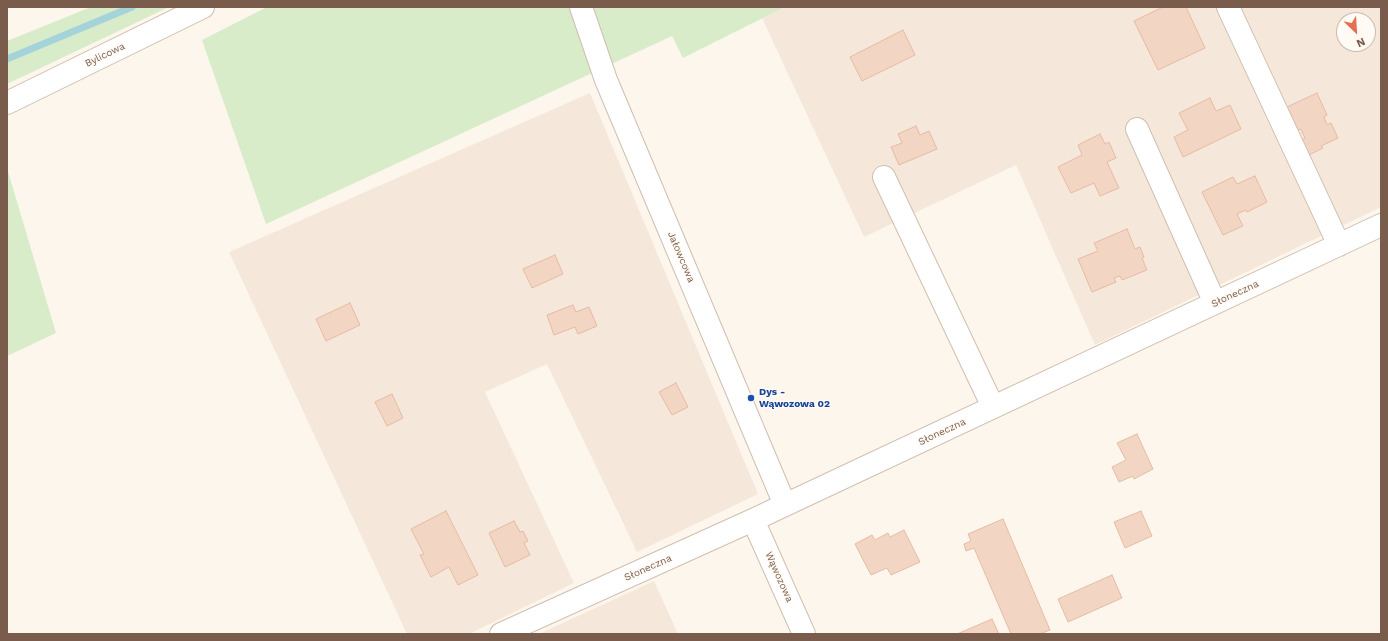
<!DOCTYPE html>
<meta charset="utf-8">
<style>
body{margin:0}
#map{position:relative;width:1388px;height:641px;overflow:hidden;background:#fdf6ec;font-family:"Work Sans",sans-serif}
canvas{display:block}
.frame{position:absolute;inset:0;border:8px solid #7a5c4d;pointer-events:none}
.north{position:absolute;left:1336px;top:12px;width:40px;height:40px;box-sizing:border-box;background:#fffaf3;border:1px solid #cabbb1;border-radius:50%;rotate:155deg;font-size:11px;font-weight:700;line-height:16px;text-align:center;color:#7a5c4d}
.north::after{content:'';display:block;margin:auto;width:14px;height:18px;background:#e76f51;clip-path:polygon(50% 0,100% 100%,50% 72%,0 100%)}
</style>
<div id="map">
<canvas width="1388" height="641"></canvas>
<div class="frame"></div>
<div class="north">N</div>
</div>
<script>
const ctx = document.querySelector('canvas').getContext('2d');
ctx.lineJoin = 'round';
function fillPath(path, color) { ctx.fillStyle = color; ctx.fill(path, 'evenodd'); }
const toPath = rows => new Path2D(rows.map(r => 'M' + r).join(''));
function strokePath(path, color, width, dash) { ctx.strokeStyle = color; ctx.lineWidth = width; ctx.lineCap = dash ? 'butt' : 'round'; ctx.setLineDash(dash || []); ctx.stroke(path); }
function write(font, color, halo, rows, align = 'center') {
  ctx.font = font + ' "Work Sans",sans-serif'; ctx.lineWidth = 3; ctx.setLineDash([]); ctx.textBaseline = 'middle'; ctx.strokeStyle = halo; ctx.fillStyle = color; for (const [text, x, y, turn = 0] of rows) {
    ctx.save(); ctx.translate(x, y); ctx.rotate((+turn || 0) * Math.PI / 180); ctx.textAlign = isNaN(turn) ? turn : align; if (halo) ctx.strokeText(text, 0, 0); ctx.fillText(text, 0, 0); ctx.restore();
  }
}
const residential = toPath([
 [785,7,1381,7,1381,207,1095,345,1016,165,864,237,762,18],
 [1344,20,1368,20,1368,44,1344,44],
 [590,93,758,494,637,552,547,364,485,392,574,583,469,634,407,634,229,252],
 [654,581,678,634,539,634]
]);
const green = toPath([
 [91,7,169,7,7,84,7,41],
 [267,7,785,7,683,58,672,36,266,224,202,40],
 [7,168,56,333,7,356]
]);
const stream = toPath([
 [7,59,132,7]
]);
const building = toPath([
 [1163,7,1186,7,1205,48,1158,70,1134,21,1163,7],
 [903,30,915,55,862,81,850,57,903,30],
 [1317,93,1327,115,1324,117,1327,125,1331,123,1338,138,1321,146,1323,148,1309,155,1302,140,1305,138,1301,129,1298,130,1287,107,1317,93],
 [1210,98,1216,111,1230,105,1241,129,1183,157,1174,137,1188,130,1179,113,1210,98],
 [916,126,920,135,929,131,937,149,899,165,891,147,902,143,898,134,916,126],
 [1100,134,1105,144,1109,142,1116,158,1107,162,1119,188,1100,196,1094,183,1071,193,1058,167,1082,155,1078,145,1100,134],
 [1255,176,1267,202,1247,212,1246,210,1237,214,1243,226,1223,235,1202,192,1233,177,1237,184,1255,176],
 [1127,229,1135,249,1140,247,1144,257,1142,258,1147,270,1122,280,1120,276,1114,278,1116,282,1092,292,1078,259,1098,251,1094,243,1127,229],
 [555,255,563,274,532,288,523,269,555,255],
 [350,303,360,325,326,341,316,319,350,303],
 [573,305,576,312,589,307,597,326,578,334,575,327,554,335,547,315,573,305],
 [676,383,688,407,672,415,659,392,676,383],
 [392,394,403,418,387,426,375,402,392,394],
 [1137,434,1153,469,1134,479,1133,476,1119,482,1112,467,1126,460,1117,443,1137,434],
 [446,511,478,575,458,585,449,567,431,577,420,555,424,554,411,529,446,511],
 [1141,511,1152,536,1125,548,1114,522,1141,511],
 [1003,519,1050,630,1040,634,1011,634,974,548,966,551,964,544,971,541,968,534,1003,519],
 [514,521,520,532,523,531,528,541,524,543,530,555,505,567,489,533,514,521],
 [904,530,920,562,891,575,887,568,871,575,855,544,872,535,875,540,888,533,890,537,904,530],
 [1112,575,1122,598,1068,622,1058,599,1112,575],
 [992,619,999,634,957,634,992,619]
]);
const minor = toPath([
 [581,7,606,80,785,505],
 [1228,7,1339,245],
 [7,103,203,7],
 [1137,129,1215,303],
 [884,177,993,407],
 [753,520,804,634],
 [501,634,753,520,1381,225]
]);
const markers = [
 [751,398,4,"#1a4fb4"]
];
const streetNames = [
 ["Bylicowa",105,55,-26],
 ["Jałowcowa",681,257,67],
 ["Słoneczna",1235,294,-25],
 ["Słoneczna",942,432,-25],
 ["Słoneczna",648,568,-24],
 ["Wąwozowa",779,577,66]
];
const transitNames = [
 ["Dys -",759,392],
 ["Wąwozowa 02",759,404]
];
fillPath(residential, '#f5e8da');
fillPath(green, '#d8ecc9');
strokePath(stream, '#a5d3da', 7);
fillPath(building, '#f3d5c3');
strokePath(building, '#e6bba3', 1);
strokePath(minor, '#d1beb0', 24);
strokePath(minor, '#fff', 22);
for (const [x, y, r, color] of markers) { const dot = new Path2D(); dot.arc(x, y, r, 0, 2 * Math.PI); ctx.fillStyle = color; ctx.fill(dot); strokePath(dot, '#fffaf3', 1.5); }
write('10px', '#7a5c4d', '#fffaf3', streetNames);
write('bold 10px', '#164399', '#fffaf3', transitNames, 'left');
</script>
